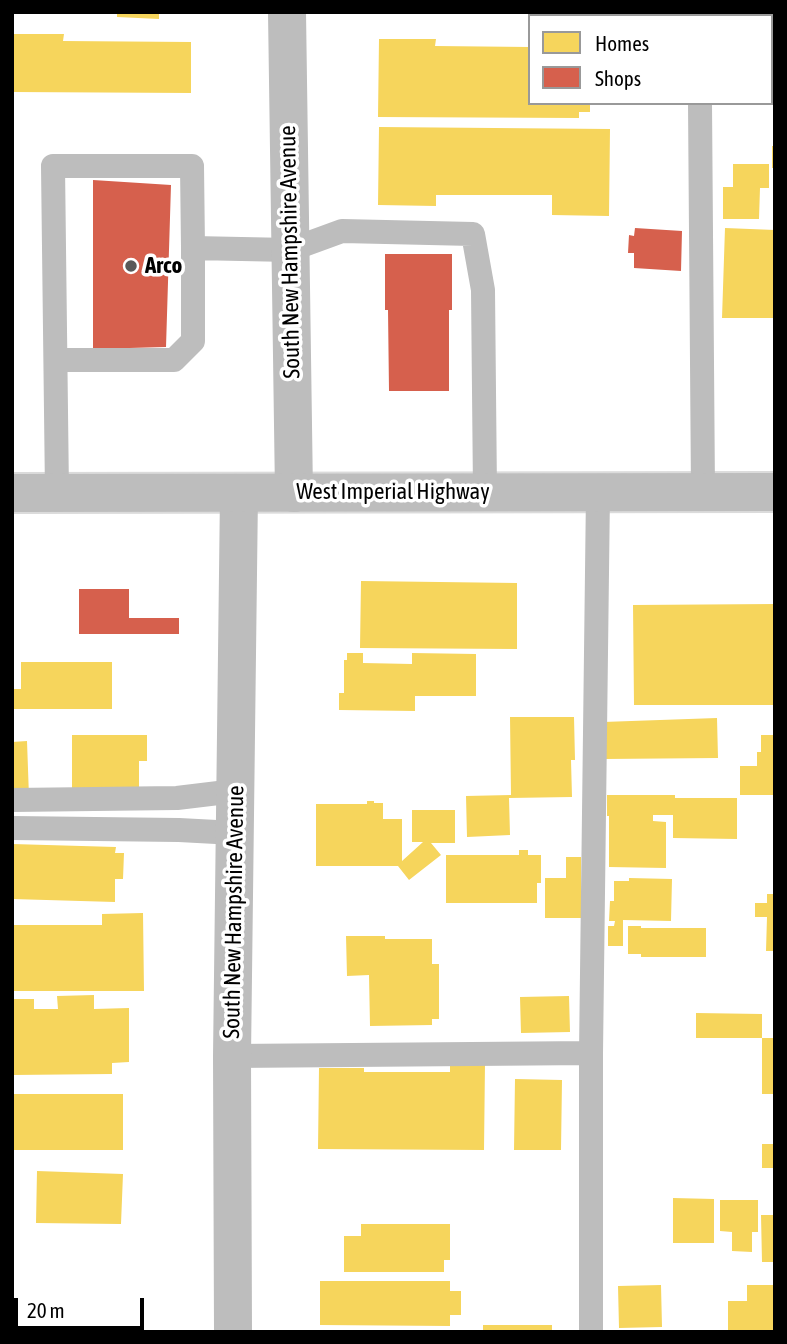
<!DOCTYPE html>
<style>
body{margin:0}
#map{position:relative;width:787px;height:1344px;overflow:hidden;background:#fff;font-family:"Asap Condensed",sans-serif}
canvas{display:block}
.frame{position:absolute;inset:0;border:14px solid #000;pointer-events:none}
.legend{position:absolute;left:528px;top:14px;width:245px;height:91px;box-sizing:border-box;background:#fff;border:2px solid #999;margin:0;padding:9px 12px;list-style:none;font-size:21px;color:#000}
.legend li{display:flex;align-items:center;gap:14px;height:35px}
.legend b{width:35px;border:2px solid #999}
.scale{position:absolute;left:14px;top:1298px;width:130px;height:32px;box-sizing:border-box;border:4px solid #000;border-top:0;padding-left:9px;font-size:21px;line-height:24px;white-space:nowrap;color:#000;-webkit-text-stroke:5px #fff;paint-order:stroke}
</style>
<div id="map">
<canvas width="787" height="1344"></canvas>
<div class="frame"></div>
<ul class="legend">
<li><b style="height:19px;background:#f6d55c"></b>Homes</li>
<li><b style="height:19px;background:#d6604d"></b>Shops</li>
</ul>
<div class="scale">20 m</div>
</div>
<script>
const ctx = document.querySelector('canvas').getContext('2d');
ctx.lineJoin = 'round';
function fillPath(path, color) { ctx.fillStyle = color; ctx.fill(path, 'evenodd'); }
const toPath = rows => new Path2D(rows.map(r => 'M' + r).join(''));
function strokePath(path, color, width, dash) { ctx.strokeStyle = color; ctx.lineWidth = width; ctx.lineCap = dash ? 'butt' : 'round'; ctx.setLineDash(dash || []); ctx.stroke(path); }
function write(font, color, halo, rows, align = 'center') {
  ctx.font = font + ' "Asap Condensed",sans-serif'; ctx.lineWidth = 7; ctx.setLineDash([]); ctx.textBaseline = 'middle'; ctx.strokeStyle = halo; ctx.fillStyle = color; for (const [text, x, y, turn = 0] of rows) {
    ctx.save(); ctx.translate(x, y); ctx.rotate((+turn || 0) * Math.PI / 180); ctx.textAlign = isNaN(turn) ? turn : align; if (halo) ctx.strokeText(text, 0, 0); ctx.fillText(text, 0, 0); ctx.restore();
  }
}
const homes = toPath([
 [117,12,159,12,159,19,117,17],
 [724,12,764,12,764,16,724,16],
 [771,27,775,27,775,75,771,75],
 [12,34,64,34,63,41,191,42,191,93,12,92],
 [379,39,436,39,435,46,530,47,530,103,590,103,590,112,579,112,579,118,378,117],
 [379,127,610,129,609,216,552,215,552,195,436,195,436,206,378,205],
 [772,146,775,146,775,168,772,168],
 [733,164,769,164,769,188,760,188,759,219,723,219,723,187,733,187],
 [725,228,775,230,775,318,722,318],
 [361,581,517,583,517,649,360,648],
 [775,604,775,705,634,705,633,605],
 [347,653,363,653,363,663,412,664,412,653,476,654,476,696,415,696,415,711,339,710,339,693,344,693,344,660,347,660],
 [21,662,112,662,112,709,12,709,12,689,21,689],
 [510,717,574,717,575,760,571,760,572,797,509,798,510,835,467,837,466,796,511,795],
 [717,718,718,758,604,759,603,722],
 [72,735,147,735,147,761,139,761,139,797,72,793],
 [761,735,775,735,775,795,740,795,740,766,757,766,757,752,761,752],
 [27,741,29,797,12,797,12,742],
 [607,795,675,795,675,798,737,798,737,839,673,838,673,815,653,815,653,821,666,822,666,868,609,867,609,816,607,816],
 [367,801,374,801,374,803,383,803,383,819,402,819,402,861,423,842,412,842,412,810,455,810,455,843,431,843,441,855,409,880,398,866,316,866,316,804,367,804],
 [12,844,116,847,115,853,124,853,123,879,115,879,115,902,12,899],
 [519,850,528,850,528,855,541,855,541,883,537,883,537,903,446,903,446,855,519,855],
 [566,857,581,857,581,918,545,918,545,878,566,878],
 [629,878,672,879,671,921,623,920,623,946,608,946,608,926,614,926,615,921,609,921,610,901,614,901,614,881,629,881],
 [767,894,775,894,775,951,766,951,767,917,755,917,755,903,767,903],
 [143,913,144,991,12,991,12,925,102,925,102,914],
 [628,926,641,926,641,928,706,928,706,957,641,957,641,954,628,954],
 [346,936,385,936,385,939,432,939,432,964,439,964,439,1019,432,1019,432,1025,370,1026,369,975,347,976],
 [94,995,94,1009,129,1008,129,1062,112,1063,112,1074,12,1075,12,1045,14,1045,12,999,34,999,34,1009,58,1009,57,996],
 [569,996,570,1032,521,1033,520,997],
 [696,1013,762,1014,762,1038,696,1038],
 [762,1038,775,1038,775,1094,762,1094],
 [450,1063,485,1063,484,1150,318,1149,319,1068,364,1068,364,1072,450,1072],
 [515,1079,562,1080,561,1150,514,1150],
 [12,1094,123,1094,123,1150,12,1150],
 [762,1144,775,1144,775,1168,762,1168],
 [37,1171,123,1174,121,1224,36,1223],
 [673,1198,714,1199,714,1243,673,1243],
 [720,1200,758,1200,758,1232,752,1232,752,1252,732,1251,732,1232,720,1231],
 [761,1215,775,1215,775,1262,762,1262],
 [361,1224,450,1224,450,1260,444,1260,444,1272,344,1272,344,1236,361,1236],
 [320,1281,450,1281,450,1291,461,1291,461,1315,450,1315,450,1326,320,1325],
 [661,1285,662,1327,619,1328,618,1286],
 [747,1285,775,1285,775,1332,728,1332,728,1301,747,1301],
 [483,1325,552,1325,552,1332,483,1332]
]);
const shops = toPath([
 [93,180,171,185,166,347,93,349],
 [635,228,682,231,681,271,634,268,634,253,628,253,629,235,634,236],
 [385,254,452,254,452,310,449,310,449,391,389,391,388,310,385,310],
 [79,589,129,589,129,618,179,618,179,634,79,634]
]);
const lane = toPath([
 [700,12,700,16],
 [700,103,703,492],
 [56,360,174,360,193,341,193,248],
 [57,493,53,166,192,166,193,248,290,250,342,231,473,234,483,290,485,492],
 [12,800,177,798,235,791],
 [12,828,179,830,235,833],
 [232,1056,591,1053],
 [591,1332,591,1053,598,492]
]);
const street = toPath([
 [287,12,294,493],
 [233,1332,232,1056,239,493]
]);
const primary = toPath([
 [12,493,775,492]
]);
const markers = [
 [131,266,7,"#595959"]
];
const streetNames = [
 ["South New Hampshire Avenue",290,252,-91],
 ["West Imperial Highway",393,492],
 ["South New Hampshire Avenue",234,912,-89]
];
const poiNames = [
 ["Arco",145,266]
];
fillPath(homes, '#f6d55c');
fillPath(shops, '#d6604d');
strokePath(primary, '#dbdbdb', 42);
strokePath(lane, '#bdbdbd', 24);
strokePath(street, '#bdbdbd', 38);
strokePath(primary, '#bdbdbd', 38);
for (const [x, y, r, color] of markers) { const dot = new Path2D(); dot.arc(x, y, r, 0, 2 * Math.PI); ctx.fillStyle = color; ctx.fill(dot); strokePath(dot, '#fff', 2.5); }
write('23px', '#000', '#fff', streetNames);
write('bold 23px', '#000', '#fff', poiNames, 'left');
</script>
